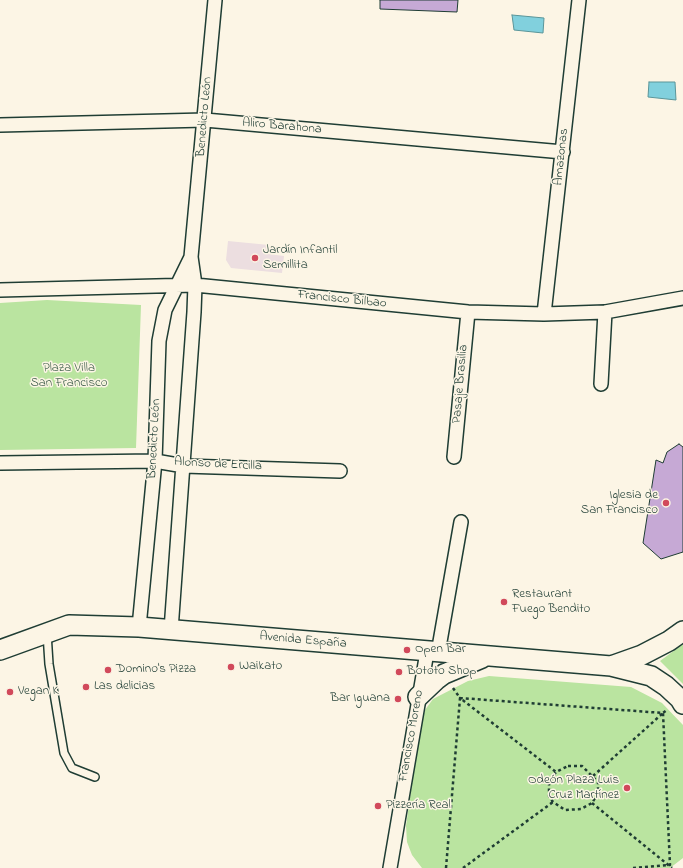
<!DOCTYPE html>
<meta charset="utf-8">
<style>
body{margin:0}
canvas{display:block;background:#fcf5e5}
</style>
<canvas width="683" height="868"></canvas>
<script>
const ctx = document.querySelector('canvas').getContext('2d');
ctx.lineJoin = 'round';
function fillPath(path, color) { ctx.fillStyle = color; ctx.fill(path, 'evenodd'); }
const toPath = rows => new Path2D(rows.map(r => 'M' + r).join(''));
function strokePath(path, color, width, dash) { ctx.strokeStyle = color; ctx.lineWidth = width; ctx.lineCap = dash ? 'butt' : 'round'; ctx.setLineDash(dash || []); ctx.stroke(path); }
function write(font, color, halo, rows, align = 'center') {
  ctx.font = font + ' "Indie Flower",sans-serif'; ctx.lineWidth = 3; ctx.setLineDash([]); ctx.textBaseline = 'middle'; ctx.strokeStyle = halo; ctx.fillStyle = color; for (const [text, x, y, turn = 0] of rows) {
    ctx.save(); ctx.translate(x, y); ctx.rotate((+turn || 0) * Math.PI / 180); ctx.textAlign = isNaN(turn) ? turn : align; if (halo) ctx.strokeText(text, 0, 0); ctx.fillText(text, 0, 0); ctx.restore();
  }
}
const built = toPath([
 [228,241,269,245,268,254,284,256,282,273,231,268,226,260]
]);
const green = toPath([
 [47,300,141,305,136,448,0,450,0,303],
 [683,644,683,684,660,661],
 [489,676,631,687,662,703,683,725,683,858,670,868,422,868,412,855,407,842,406,826,420,727,425,710,433,699,468,681]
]);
const water = toPath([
 [512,15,544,18,543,33,514,30,512,15],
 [649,82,675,82,676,100,648,97,649,82]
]);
const building = toPath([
 [380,0,458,0,457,12,380,9,380,0],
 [679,444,683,447,683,552,661,559,643,543,656,460,663,463,667,452,679,444]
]);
const path = toPath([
 [453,688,460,698,663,713,667,710],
 [568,766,582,766,598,782,598,793,592,803,581,809,565,810,553,802,549,796,549,783,556,772,568,766],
 [593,776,663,713],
 [592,803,672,868],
 [446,868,460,698,556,772],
 [463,868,553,802],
 [633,868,670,865,663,713]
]);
const lane = toPath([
 [47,633,49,664,64,753,72,768,95,777]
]);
const street = toPath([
 [0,125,205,120,563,152],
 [0,290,195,285,468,312,544,314,605,312,683,298],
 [544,314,579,0],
 [601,384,605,312],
 [454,457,468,312],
 [0,463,155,461,184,466,340,471],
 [139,627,155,461,159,341,165,310,191,257],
 [171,630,194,312,195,285,191,257,215,0],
 [438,653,461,522],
 [390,868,427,652]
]);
const secondary = toPath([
 [0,650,69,625,139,627,611,666,651,676,666,686,680,699,683,704],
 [611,666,642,655,669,641,683,631],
 [418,697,436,680,444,674,482,658]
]);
const markers = [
 [255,258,4,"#d1495b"],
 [666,503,4,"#d1495b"],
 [504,602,4,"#d1495b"],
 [407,650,4,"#d1495b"],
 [231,667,4,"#d1495b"],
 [108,670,4,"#d1495b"],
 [399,672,4,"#d1495b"],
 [86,687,4,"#d1495b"],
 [10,692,4,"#d1495b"],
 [398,699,4,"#d1495b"],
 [627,788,4,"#d1495b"],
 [378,806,4,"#d1495b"]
];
const streetNames = [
 ["Benedicto León",205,117,-85],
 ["Aliro Barahona",282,127,5],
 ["Amazonas",562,157,-84],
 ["Francisco Bilbao",342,300,6],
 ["Pasaje Brasilia",461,384,-85],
 ["Benedicto León",155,439,-87],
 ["Alonso de Ercilla",218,465,3],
 ["Avenida España",303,641,5],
 ["Francisco Moreno",412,736,-80]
];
const poiNames = [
 ["Jardín Infantil",263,251],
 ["Semillita",263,266],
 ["Iglesia de",658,496,"right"],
 ["San Francisco",658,511,"right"],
 ["Restaurant",512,595],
 ["Fuego Bendito",512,610],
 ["Open Bar",415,650],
 ["Waikato",239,667],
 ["Domino's Pizza",116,670],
 ["Bototo Shop",407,672],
 ["Las delicias",94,687],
 ["Vegan K",18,692],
 ["Bar Iguana",390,699,"right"],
 ["Odeón Plaza Luis",619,781,"right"],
 ["Cruz Martínez",619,796,"right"],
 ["Pizzería Real",386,806]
];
const parkNames = [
 ["Plaza Villa",69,369],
 ["San Francisco",69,384]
];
fillPath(built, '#ecdee0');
fillPath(green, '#bae4a0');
fillPath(water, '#81d0dd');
strokePath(water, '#5a9599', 1);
fillPath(building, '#c6a9d5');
strokePath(building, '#1f3d34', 1);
strokePath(lane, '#1f3d34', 10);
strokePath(street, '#1f3d34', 16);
strokePath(secondary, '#1f3d34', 22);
strokePath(path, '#1f3d34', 2.5, [3, 3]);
strokePath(lane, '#fcf5e5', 7);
strokePath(street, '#fcf5e5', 13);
strokePath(secondary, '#fcf5e5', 19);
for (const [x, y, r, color] of markers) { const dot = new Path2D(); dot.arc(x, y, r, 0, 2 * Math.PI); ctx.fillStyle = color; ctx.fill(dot); strokePath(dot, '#fcf5e5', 1.5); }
write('13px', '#1f3d34', '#fcf5e5', streetNames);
write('13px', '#1f3d34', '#fcf5e5', poiNames, 'left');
write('13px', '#3e5e4a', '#fcf5e5', parkNames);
</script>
